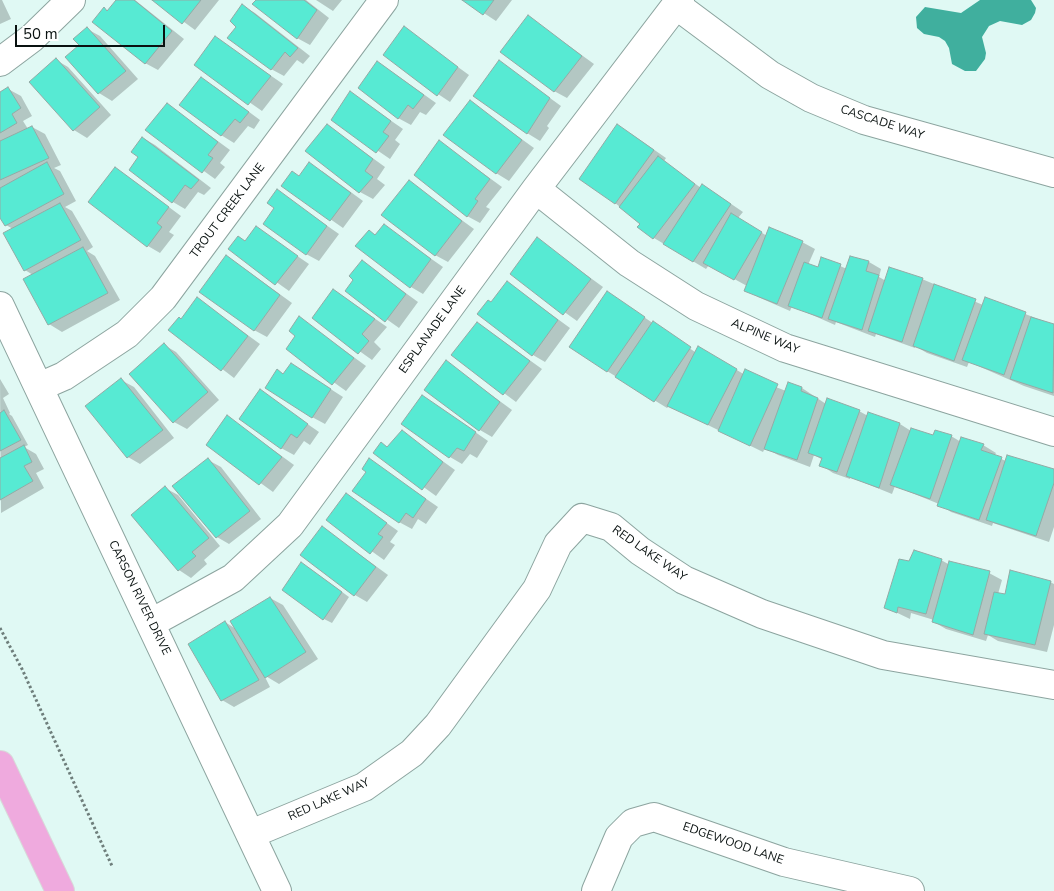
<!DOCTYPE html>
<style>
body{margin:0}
#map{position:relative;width:1054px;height:891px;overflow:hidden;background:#e0f9f4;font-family:"Nunito Sans",sans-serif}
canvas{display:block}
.scale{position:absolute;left:15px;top:25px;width:150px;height:22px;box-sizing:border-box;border:2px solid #091110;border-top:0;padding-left:6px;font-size:15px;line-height:18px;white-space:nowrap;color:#091110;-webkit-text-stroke:4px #fff;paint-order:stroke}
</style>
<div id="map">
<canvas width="1054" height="891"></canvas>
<div class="scale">50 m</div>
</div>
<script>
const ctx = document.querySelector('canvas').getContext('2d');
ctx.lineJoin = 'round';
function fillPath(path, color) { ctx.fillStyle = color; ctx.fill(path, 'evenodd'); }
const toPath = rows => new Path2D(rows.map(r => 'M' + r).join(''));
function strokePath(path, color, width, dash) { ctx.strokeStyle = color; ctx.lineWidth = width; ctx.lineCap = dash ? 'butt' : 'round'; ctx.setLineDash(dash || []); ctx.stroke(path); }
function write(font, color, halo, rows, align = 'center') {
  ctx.font = font + ' "Nunito Sans",sans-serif'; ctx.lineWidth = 4; ctx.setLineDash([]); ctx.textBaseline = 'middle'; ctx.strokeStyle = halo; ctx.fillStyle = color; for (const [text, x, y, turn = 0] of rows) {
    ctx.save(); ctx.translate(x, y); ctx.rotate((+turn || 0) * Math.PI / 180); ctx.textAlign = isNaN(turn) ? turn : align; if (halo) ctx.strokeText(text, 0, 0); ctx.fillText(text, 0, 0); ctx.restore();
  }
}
const water = toPath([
 [980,0,1031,0,1036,8,1035,13,1031,20,1022,25,1000,21,989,26,982,37,986,53,985,59,976,71,965,71,952,64,949,48,945,41,939,37,924,34,917,28,916,17,925,7,961,13]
]);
const shadow = toPath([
 [0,0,2,0,11,19,0,24],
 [118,0,135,0,184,39,158,70,145,63,105,9,108,11],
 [154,0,219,0,195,30],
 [257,0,306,0,329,18,310,45,297,38],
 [316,0,342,0,333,11],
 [464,0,512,0,496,21],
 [243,6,255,13,310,56,303,64,297,60,284,76,271,69,238,27],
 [529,17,594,64,567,98,554,91],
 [404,28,469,75,450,102,438,94],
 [87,29,100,36,138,79,112,101,99,93,67,57,81,45],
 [216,38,283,84,262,111,196,65],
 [56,60,68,67,111,115,87,138,74,130,31,82],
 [378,62,436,103,426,115,420,112,411,125,398,118],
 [500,62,561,106,547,126,549,128,540,141,527,133],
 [214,86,260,120,254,129,248,126,234,143,221,135],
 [8,89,21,96,32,116,23,121,28,129,32,127,45,134,61,165,54,168,60,171,76,201,65,207,72,211,93,247,87,251,95,256,120,300,62,332,49,324,25,280,33,275,25,270,13,229,6,225,0,215,0,94],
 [351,93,403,129,395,140,400,144,390,159,333,120],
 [470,102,534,148,509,181,496,173],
 [167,104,230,150,220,163,225,167,215,179,147,130],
 [327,125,385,167,377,179,385,185,373,199,360,192],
 [630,133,666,158,664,161,701,188,715,193,743,212,738,218,767,236,802,242,815,249,808,265,819,268,840,266,847,269,869,262,881,269,879,277,886,281,922,279,983,305,986,299,1054,325,1054,396,1024,386,969,362,967,367,927,353,915,346,915,348,876,334,875,337,836,322,835,325,792,306,790,311,758,297,745,290,747,286,709,265,706,269,654,238,642,224,615,203],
 [143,138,155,145,211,188,204,195,198,192,185,209,173,202,130,169,139,157],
 [440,142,502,187,486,207,490,209,480,223,467,216],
 [116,168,181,216,169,232,174,235,160,253,148,246],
 [322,171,363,201,343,228,283,186,300,177],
 [409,182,474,229,448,262,435,255],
 [277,191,339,234,319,261,306,254,276,208],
 [384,226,443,267,423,294,411,287,376,236],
 [256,228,309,264,289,291,230,249,239,237,246,242],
 [537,239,603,287,577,321,511,274],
 [227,256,292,303,267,337,254,330],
 [363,262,418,302,399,328,347,291,355,279],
 [507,282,570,328,545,362,533,355,492,303],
 [334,290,387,327,374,342,381,349,372,360,313,318],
 [198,299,260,344,234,378,170,329,182,320],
 [619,300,695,352,699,347,745,375,786,391,802,388,826,404,859,411,868,416,900,424,911,431,934,437,951,436,961,442,983,445,996,453,994,456,1006,461,1054,471,1054,527,1049,542,993,523,992,526,951,512,939,504,895,486,892,494,850,477,850,479,833,473,821,465,823,460,814,455,810,467,778,455,765,448,763,452,669,406,667,408,607,371],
 [300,318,366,366,346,391,287,349,297,336],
 [489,331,542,369,516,402,453,355],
 [164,345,176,352,219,400,187,429,174,422],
 [446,362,512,410,492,437,480,430],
 [277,370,284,375,304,372,343,397,325,424,312,417],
 [0,379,9,394,3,398,10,413,9,414,12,416,28,445,24,447,36,454,44,469,36,473,44,488,1,513],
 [121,380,134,387,174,438,140,464,128,457],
 [260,391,319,432,310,445,304,441,294,455,281,448],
 [435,404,488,441,477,458,470,454,462,464,450,457],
 [228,417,294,465,273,492,208,445],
 [402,432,455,470,436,496,375,452,388,448],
 [208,460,221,467,261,519,229,544,217,537],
 [370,460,438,507,426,524,418,519,412,529,399,522,368,471],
 [165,488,178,495,220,546,204,560,207,564,191,578,179,570],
 [346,494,398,531,390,542,395,545,384,560,328,520],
 [322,527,388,575,367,602,355,595],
 [941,560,950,565,989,573,1002,580,998,594,1006,596,1050,582,1054,584,1054,625,1047,652,998,641,988,635,986,641,946,629,934,622,934,620,911,613,910,619,885,607,910,562],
 [309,568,349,597,332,623,324,619],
 [270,598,283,605,318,659,279,684,264,675,270,687,234,707,222,700,225,622,236,629]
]);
const building = toPath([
 [116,0,134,0,172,31,145,64,92,22,104,7,107,11,116,0],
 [152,0,201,0,182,24,152,0],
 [256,0,304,0,317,10,297,39,252,4,256,0],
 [462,0,494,0,483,15,462,0],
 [242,4,298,48,290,57,285,52,271,70,227,38,236,27,230,21,242,4],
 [528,15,582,56,554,92,500,52,528,15],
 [404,26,458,67,437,96,383,55,404,26],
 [87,27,126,71,98,94,65,57,79,45,73,39,87,27],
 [215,36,271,76,248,105,194,65,215,36],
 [56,58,100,107,73,131,29,82,56,58],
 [499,60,550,98,527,134,473,96,499,60],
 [377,61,424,95,413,109,408,105,398,119,358,88,377,61],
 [201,77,249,112,240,123,235,119,221,136,179,105,201,77],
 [8,87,21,108,12,114,17,123,0,133,0,92,8,87],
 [350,91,391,121,383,132,389,136,376,153,331,120,350,91],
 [470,100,522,140,496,174,443,135,470,100],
 [167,103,218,142,208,155,213,158,202,173,145,130,167,103],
 [327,124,373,159,365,171,373,177,359,193,305,151,327,124],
 [617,124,654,150,615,204,579,179,617,124],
 [32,126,49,158,0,180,0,141,32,126],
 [142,137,199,180,191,189,185,185,172,203,129,170,138,157,131,152,142,137],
 [439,140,490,179,475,199,478,201,467,217,414,175,439,140],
 [658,156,695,184,653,239,637,227,640,224,619,207,658,156],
 [47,162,64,194,5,226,0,218,0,188,47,162],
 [309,162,351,193,330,221,281,186,292,171,299,176,309,162],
 [115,167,169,207,157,223,162,227,147,247,88,202,115,167],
 [409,180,462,221,435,256,381,215,409,180],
 [702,184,731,204,693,262,663,244,702,184],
 [277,189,327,226,306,255,263,224,274,208,267,203,277,189],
 [60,203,81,240,24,271,3,233,60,203],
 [731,213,762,232,734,280,703,263,731,213],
 [384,224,431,259,410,288,355,246,369,230,375,235,384,224],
 [256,226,298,256,275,285,228,249,238,236,245,241,256,226],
 [769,227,803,241,777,304,744,291,769,227],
 [537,237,591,279,563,315,510,274,537,237],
 [83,247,108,293,48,325,23,279,83,247],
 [226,255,280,295,254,331,199,292,226,255],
 [850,256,869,261,866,271,879,275,862,330,828,319,850,256],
 [821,257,841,264,822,318,788,306,804,262,818,267,821,257],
 [362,260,406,294,385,322,345,291,353,280,349,276,362,260],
 [889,267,923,278,902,342,868,331,889,267],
 [507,281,558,320,532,356,477,314,488,300,491,302,507,281],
 [934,284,976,299,954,361,913,346,934,284],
 [333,289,375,319,362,334,369,341,358,354,312,318,333,289],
 [607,291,645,317,607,372,569,347,607,291],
 [197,297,248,336,221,371,168,330,179,317,181,319,197,297],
 [985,297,1026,312,1004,375,962,360,985,297],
 [299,316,354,358,332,385,286,349,295,336,289,331,299,316],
 [1031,317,1054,324,1053,393,1010,379,1031,317],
 [653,321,691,347,654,402,615,377,653,321],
 [477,322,530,361,503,395,451,355,477,322],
 [164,343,208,392,173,423,129,374,164,343],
 [698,346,737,369,708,425,667,406,698,346],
 [446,360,500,402,479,431,424,390,446,360],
 [291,363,331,389,312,418,265,388,277,369,283,374,291,363],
 [745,369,778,384,750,446,718,431,745,369],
 [121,378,163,430,127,458,85,406,121,378],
 [788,382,802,387,801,391,818,398,797,460,764,449,788,382],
 [260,389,308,424,297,438,291,434,281,449,239,419,260,389],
 [422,395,476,432,464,451,457,448,449,458,401,424,422,395],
 [827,398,860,410,837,472,819,466,822,458,808,453,827,398],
 [4,410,21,440,0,451,0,413,4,410],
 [868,412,900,423,879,488,846,476,868,412],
 [227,415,282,457,259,485,206,445,227,415],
 [911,428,933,435,935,430,952,435,930,499,890,485,911,428],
 [402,430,443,462,422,490,373,453,381,442,387,447,402,430],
 [961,437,984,444,981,450,1002,457,979,520,937,506,961,437],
 [24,445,32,462,24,466,33,481,0,500,0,458,24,445],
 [1007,455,1054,469,1054,483,1036,536,986,520,1007,455],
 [208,458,250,511,216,538,172,486,208,458],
 [369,458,426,499,413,518,406,513,399,523,352,491,366,472,362,469,369,458],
 [165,486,209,538,192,552,196,556,178,571,131,515,165,486],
 [346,493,387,523,378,534,383,537,370,554,326,520,346,493],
 [322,526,376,567,354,596,300,555,322,526],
 [914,550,942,559,926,614,898,607,897,613,884,608,899,559,909,561,914,550],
 [949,561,990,571,973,635,932,622,949,561],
 [301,562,342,592,323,620,282,590,301,562],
 [1010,570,1051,581,1035,645,984,634,994,592,1005,594,1010,570],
 [270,597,306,652,265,678,230,621,270,597],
 [225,621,259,680,221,701,188,644,225,621]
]);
const path = toPath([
 [0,628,22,669,112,866]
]);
const minor = toPath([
 [676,5,770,75,811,98,864,120,1054,173],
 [0,62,32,38,71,0],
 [536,189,629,263,696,306,785,348,1054,432],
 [0,306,277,891],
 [39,387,64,376,127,334,163,298,384,0],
 [151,623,233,578,290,525,536,189,680,0],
 [251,834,364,787,412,753,438,725,537,589,558,544,582,518,611,527,640,551,684,580,762,614,883,655,1054,685],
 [596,891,619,837,633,823,654,817,784,862,910,891]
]);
const major = toPath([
 [0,765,60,891]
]);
const streetNames = [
 ["CASCADE WAY",882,123,18],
 ["TROUT CREEK LANE",228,211,-53],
 ["ESPLANADE LANE",433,330,-54],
 ["ALPINE WAY",765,337,23],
 ["RED LAKE WAY",649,554,35],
 ["CARSON RIVER DRIVE",139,598,64],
 ["RED LAKE WAY",329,800,-24],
 ["EDGEWOOD LANE",733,844,19]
];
fillPath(water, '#40af9e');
fillPath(shadow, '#0003');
fillPath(building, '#57ead3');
strokePath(building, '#93aaa5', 1);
strokePath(minor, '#8ca49f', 30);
strokePath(major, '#d8d9d9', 30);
strokePath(path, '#6e7e7b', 3, [2.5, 2.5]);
strokePath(minor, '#fff', 28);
strokePath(major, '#efaade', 28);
write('12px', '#091110', '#fff', streetNames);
</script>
